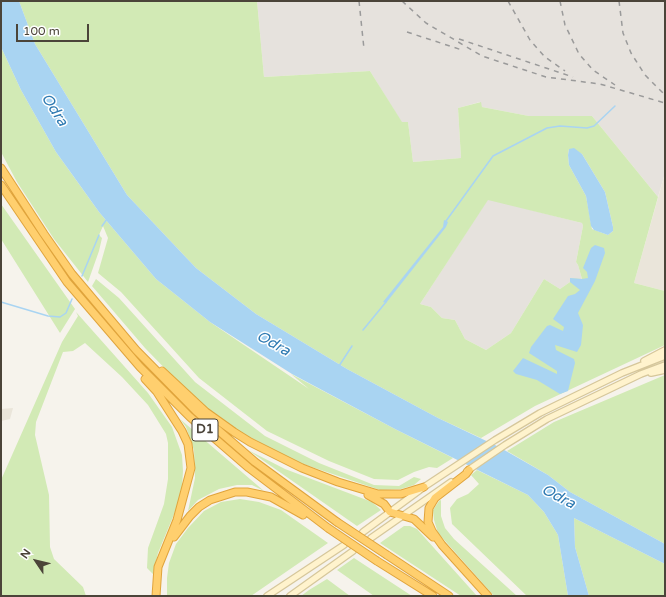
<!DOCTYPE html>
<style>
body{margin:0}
#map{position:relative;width:666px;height:597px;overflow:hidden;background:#f6f3ec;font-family:"Varela Round",sans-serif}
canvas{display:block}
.frame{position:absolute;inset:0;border:2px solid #4b4439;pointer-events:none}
.north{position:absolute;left:16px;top:541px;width:40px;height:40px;-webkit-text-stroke:3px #fff;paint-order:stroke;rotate:305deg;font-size:11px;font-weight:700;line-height:16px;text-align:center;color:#4b4439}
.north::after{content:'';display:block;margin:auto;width:14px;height:18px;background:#4b4439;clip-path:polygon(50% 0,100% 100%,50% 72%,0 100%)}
.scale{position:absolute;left:16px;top:24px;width:73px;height:18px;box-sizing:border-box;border:2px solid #4b4439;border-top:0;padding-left:5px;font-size:12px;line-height:14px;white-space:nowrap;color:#4b4439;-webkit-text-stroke:3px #fff;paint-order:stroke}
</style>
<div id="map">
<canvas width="666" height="597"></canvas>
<div class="frame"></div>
<div class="north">N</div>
<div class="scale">100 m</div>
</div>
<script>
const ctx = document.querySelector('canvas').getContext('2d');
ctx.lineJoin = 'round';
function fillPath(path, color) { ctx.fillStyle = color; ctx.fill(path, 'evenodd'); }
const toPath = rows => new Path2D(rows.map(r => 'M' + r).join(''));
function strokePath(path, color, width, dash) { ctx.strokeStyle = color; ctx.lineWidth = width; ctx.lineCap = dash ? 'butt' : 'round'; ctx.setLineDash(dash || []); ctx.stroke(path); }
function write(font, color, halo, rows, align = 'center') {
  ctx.font = font + ' "Varela Round",sans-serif'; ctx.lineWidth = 3; ctx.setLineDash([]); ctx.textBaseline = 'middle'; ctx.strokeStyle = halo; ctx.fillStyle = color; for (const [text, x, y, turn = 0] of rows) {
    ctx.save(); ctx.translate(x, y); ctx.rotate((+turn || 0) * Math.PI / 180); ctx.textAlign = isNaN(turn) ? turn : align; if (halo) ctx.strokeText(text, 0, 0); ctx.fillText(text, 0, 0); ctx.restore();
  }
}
const residential = toPath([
 [665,173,665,291,634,283],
 [13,408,10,419,1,421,1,409]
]);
const industrial = toPath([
 [257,1,665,1,665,173,658,197,592,116,529,116,482,107,480,102,458,108,461,158,413,162,408,122,402,123,370,71,264,77],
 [488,199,582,223,583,226,576,262,578,265,582,279,570,282,560,289,544,279,511,333,486,350,465,339,455,320,442,318,431,307,420,304]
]);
const green = toPath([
 [19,1,257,1,264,77,370,71,402,122,408,122,413,162,461,158,458,108,481,102,482,107,529,116,592,116,658,197,634,283,665,291,665,345,535,406,481,438,438,418,347,369,256,314,196,268,127,195,35,44],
 [569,149,582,154,605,192,613,227,613,231,608,235,592,229,586,196,569,165,568,155],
 [488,200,582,223,583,226,576,262,578,265,582,279,570,278,570,282,560,289,544,279,511,333,486,350,465,339,455,320,442,318,431,307,420,304],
 [1,47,21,90,56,152,99,212,156,279,210,322,309,389,291,374,395,429,453,458,437,468,429,467,414,472,398,480,374,479,329,461,267,431,199,378,121,292,98,273,108,238,103,226,99,235,102,238,99,251,88,282,54,239,17,182,1,152],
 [1,204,75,309,60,333,1,239],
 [96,279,119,298,195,382,265,436,319,463,374,485,399,486,414,477,421,479,414,485,401,489,380,490,297,462,236,430,215,415,183,387,145,348,92,286],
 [76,312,148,393,172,427,182,455,183,471,182,488,177,507,158,553,153,574,147,568,148,548,164,504,168,479,168,443,166,434,148,405,122,377,85,343,73,351,63,352,36,422,35,435,49,495,50,547,54,559,83,587,86,596,1,596,1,480,62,342,78,316],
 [665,375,665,544,570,492,548,475,507,451,554,422],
 [180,419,264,491,252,485,237,485,219,489,198,500,188,511,195,478,194,450,186,427],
 [248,450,285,469,372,502,381,510,357,526],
 [477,470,528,495,544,512,558,535,568,596,527,596,452,524,450,508,457,499,468,494,479,484,471,475],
 [240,499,259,502,281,510,328,543,251,596,167,596,167,578,169,563,176,544,188,528,204,511,221,502],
 [441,500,441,516,445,528,454,539,517,596,494,596,438,533,434,520,433,510,439,501],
 [574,518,665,564,665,596,589,596,575,547],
 [404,526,410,526,417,529,477,596,461,596,380,543],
 [354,558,412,596,374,596,337,570],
 [327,579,350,596,301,596,309,590]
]);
const water = toPath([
 [1,1,19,1,35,44,127,195,196,268,256,314,347,369,438,418,499,447,548,475,570,492,665,544,665,564,574,518,575,547,589,596,568,596,558,535,544,512,528,495,395,429,292,374,210,322,156,279,99,212,79,184,56,152,21,90,1,47],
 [574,148,582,154,605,192,613,227,613,231,608,235,594,230,591,226,586,196,569,165,568,155,569,149],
 [444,220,448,222,446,227,386,303,383,302,443,227],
 [595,245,604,248,605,253,595,281,578,313,583,325,581,345,577,352,555,345,556,350,574,359,575,363,568,391,560,394,537,380,516,374,513,371,523,358,557,374,557,371,529,353,531,347,547,326,550,325,563,331,564,327,553,319,568,296,575,294,580,290,570,282,570,278,582,279,588,278,587,272,583,268,591,248]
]);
const stream = toPath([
 [446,221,493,156,547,128,560,126,587,128,594,126,615,106],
 [102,226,107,219],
 [82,276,99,235],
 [1,302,48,316,60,317,66,313,72,299],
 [363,330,386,302],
 [339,366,352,346]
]);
const secondary = toPath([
 [644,361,665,350],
 [651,373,665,370],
 [467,471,505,445,547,419,641,374,665,365],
 [363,532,424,487,495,440,540,413,622,373,665,356],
 [371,538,451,482],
 [267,596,344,545],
 [290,596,353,551]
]);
const motorway = toPath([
 [1,168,44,234,72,274,136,350,196,411,255,462,337,522],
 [1,185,67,282,140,367,190,417,249,468,328,528],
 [162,371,206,412,234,432,250,442,302,468,338,482,378,494,401,494,424,487],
 [145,379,157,392,182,431,188,444,191,468,177,520,158,567,156,596],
 [469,470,466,474,435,498,429,508,428,522,432,531,442,545,488,596],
 [368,495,384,504,390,512,414,519,433,537],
 [174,537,190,516,199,507,210,500,235,492,247,492,271,497,303,515],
 [387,555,449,596],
 [377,561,433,596]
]);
const rail = toPath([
 [359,1,364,49],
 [402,1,426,23,482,56,546,77,600,84,665,103],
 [508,1,530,40,545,57,565,71],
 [560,1,565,25,579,54,593,70,615,85],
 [619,1,623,33,631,53,645,75,665,95],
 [407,32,462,50],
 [459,39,573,77]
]);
const motorwayBridge = toPath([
 [337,522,387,555],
 [328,528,377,561]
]);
const shields = [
 [205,430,26]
];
const shieldNames = [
 ["D1",205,430]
];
const waterNames = [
 ["Odra",54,110,57],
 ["Odra",273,344,29],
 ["Odra",558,497,28]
];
fillPath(residential, '#eae5da');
fillPath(industrial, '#e6e2dd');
fillPath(green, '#d2eab5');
fillPath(water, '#a9d4f2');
strokePath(stream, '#a9d4f2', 1.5);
strokePath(secondary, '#d6c79b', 8);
strokePath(motorway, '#e0a43c', 9);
strokePath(secondary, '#fff3cd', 5.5);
strokePath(motorway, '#ffcf6e', 7);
strokePath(rail, '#9a9a9a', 1.5, [5, 5]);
strokePath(motorwayBridge, '#e0a43c', 9, []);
strokePath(motorwayBridge, '#ffcf6e', 7);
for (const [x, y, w] of shields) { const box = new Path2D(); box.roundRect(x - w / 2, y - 11, w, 22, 3); ctx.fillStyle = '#fff'; ctx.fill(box); strokePath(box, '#4b4439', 1); }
write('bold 13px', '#4b4439', null, shieldNames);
write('italic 15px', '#2e7ab2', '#fff', waterNames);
</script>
